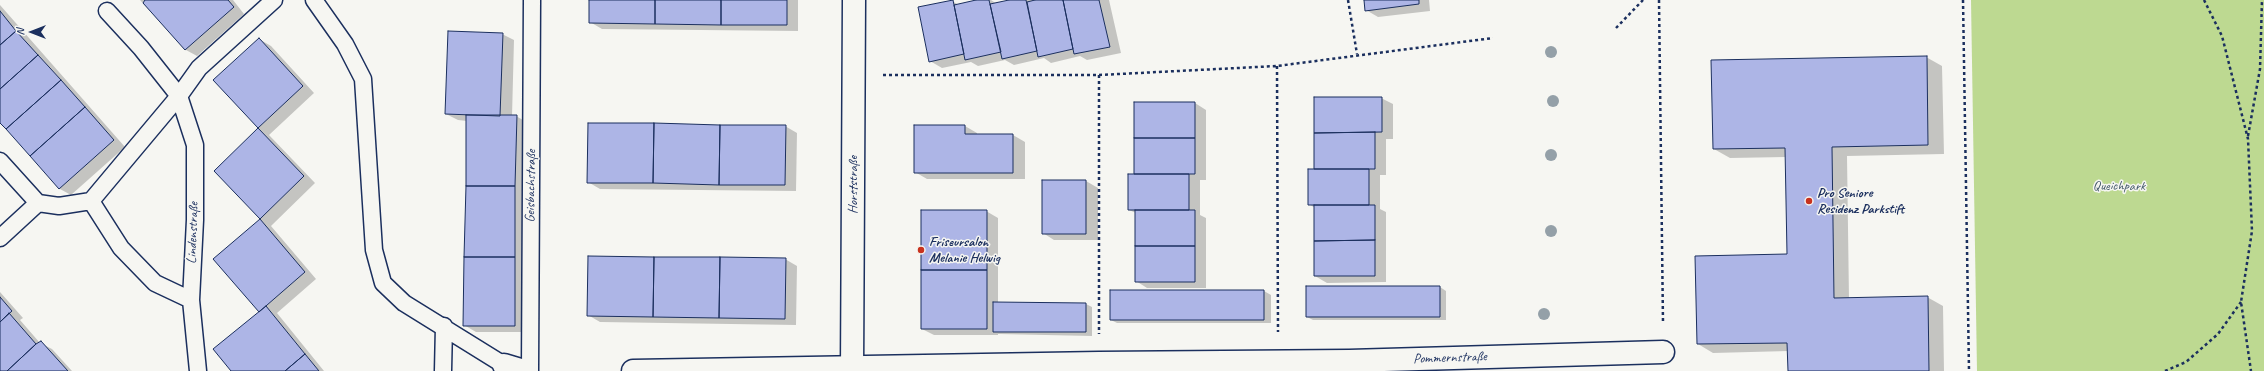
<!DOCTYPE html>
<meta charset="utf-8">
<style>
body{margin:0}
#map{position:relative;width:2264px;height:371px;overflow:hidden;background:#f6f6f2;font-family:Caveat,sans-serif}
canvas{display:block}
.north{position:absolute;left:12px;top:12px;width:40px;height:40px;-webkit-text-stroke:3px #f6f6f2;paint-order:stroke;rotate:270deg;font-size:11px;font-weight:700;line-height:16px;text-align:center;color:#1b2f5e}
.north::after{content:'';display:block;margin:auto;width:14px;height:18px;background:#1b2f5e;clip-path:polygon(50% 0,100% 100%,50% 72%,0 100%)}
</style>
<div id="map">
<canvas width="2264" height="371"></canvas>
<div class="north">N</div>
</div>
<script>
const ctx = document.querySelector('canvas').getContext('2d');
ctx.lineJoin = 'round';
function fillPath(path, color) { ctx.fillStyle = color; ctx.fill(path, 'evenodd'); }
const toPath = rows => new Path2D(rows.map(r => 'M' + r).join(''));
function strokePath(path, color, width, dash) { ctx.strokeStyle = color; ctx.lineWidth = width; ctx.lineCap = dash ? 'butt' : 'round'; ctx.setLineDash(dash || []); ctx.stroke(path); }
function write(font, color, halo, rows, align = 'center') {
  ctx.font = font + ' Caveat,sans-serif'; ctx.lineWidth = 3; ctx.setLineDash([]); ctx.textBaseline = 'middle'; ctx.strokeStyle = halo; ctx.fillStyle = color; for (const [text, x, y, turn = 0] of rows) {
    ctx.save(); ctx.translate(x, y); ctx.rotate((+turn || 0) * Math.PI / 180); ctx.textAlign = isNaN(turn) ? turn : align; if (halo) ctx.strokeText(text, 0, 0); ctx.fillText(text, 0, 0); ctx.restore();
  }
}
const green = toPath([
 [1971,0,2264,0,2264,371,1977,371]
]);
const shadow = toPath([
 [140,0,233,0,244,14,197,56,186,50],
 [590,0,798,0,798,31,602,29,590,22],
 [981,0,991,0,997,4,1014,0,1109,0,1121,53,1087,60,1080,56,1051,63,1044,58,1014,65,1005,60,978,66,971,62,942,68,930,61,952,1,959,5],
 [1365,0,1429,0,1430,11,1378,17,1366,10],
 [0,5,125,147,71,195,60,189,0,121],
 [502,34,514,40,512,117,516,116,528,123,526,332,476,332,464,325,467,121,458,120,446,114],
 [259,39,271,46,314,93,269,135,315,183,271,226,316,279,277,313,324,371,233,371,260,312,215,259,261,219,215,171,259,128,215,80],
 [1926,57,1942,66,1944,154,1847,156,1849,299,1927,297,1943,306,1944,371,1789,371,1789,351,1713,353,1698,344,1788,255,1786,157,1730,158,1714,149],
 [1381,98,1393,104,1393,139,1386,139,1386,175,1380,175,1380,209,1386,212,1386,282,1327,283,1315,276,1315,208,1309,204,1315,170],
 [1195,103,1206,110,1206,180,1200,180,1200,215,1206,218,1206,288,1147,288,1136,281,1136,213,1129,210,1135,175],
 [785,126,797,133,796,191,600,189,588,182],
 [915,126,965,126,977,133,977,135,1013,135,1025,142,1025,179,927,179,915,172],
 [1043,181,1086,181,1098,188,1098,240,1054,240,1043,233],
 [986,211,998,218,998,303,1086,304,1092,307,1092,336,998,334,998,335,934,335,922,329],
 [785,259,797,266,796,325,600,322,588,315],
 [1440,287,1446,291,1446,320,1313,320,1307,317],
 [1111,291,1264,291,1271,295,1271,323,1117,323,1111,320],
 [0,292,23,318,20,320,40,343,52,349,72,371,0,371]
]);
const building = toPath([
 [145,0,228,0,234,7,185,50,143,3,145,0],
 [589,0,655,0,655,24,589,23,589,0],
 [655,0,721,0,721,25,655,24,655,0],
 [721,0,787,0,787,25,721,25,721,0],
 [953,0,964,54,929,62,918,7,953,0],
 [976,0,989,0,1001,52,965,60,954,5,976,0],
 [1009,0,1026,0,1037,51,1002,59,990,4,1009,0],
 [1035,0,1063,0,1073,49,1038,57,1027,2,1035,0],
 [1063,0,1099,0,1110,47,1074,54,1063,0],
 [1364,0,1419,0,1419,4,1365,11,1364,0],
 [0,11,16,31,0,45,0,11],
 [16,31,38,55,0,89,0,45,16,31],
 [448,31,503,33,500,116,445,114,448,31],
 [259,38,303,86,258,128,213,80,259,38],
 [38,55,61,80,6,129,0,123,0,89,38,55],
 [1927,56,1928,145,1832,147,1834,298,1928,296,1929,371,1788,371,1787,343,1697,344,1695,256,1787,254,1785,148,1713,149,1711,60,1927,56],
 [61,80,85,107,30,156,6,129,61,80],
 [1314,97,1382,97,1382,132,1314,133,1314,97],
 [1134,102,1195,102,1195,138,1134,138,1134,102],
 [85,107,114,140,59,189,30,156,85,107],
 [466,115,517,115,515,186,466,186,466,115],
 [588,123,654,123,653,183,587,183,588,123],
 [654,123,720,125,719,185,653,183,654,123],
 [720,125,786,125,785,185,719,185,720,125],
 [914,125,965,125,965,134,1013,134,1013,173,914,173,914,125],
 [258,128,304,176,260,219,214,171,258,128],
 [1375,132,1375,169,1314,169,1314,133,1375,132],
 [1134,138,1195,138,1195,174,1134,174,1134,138],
 [1308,169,1369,169,1369,205,1308,205,1308,169],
 [1128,174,1189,174,1189,210,1128,210,1128,174],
 [1042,180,1086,180,1086,234,1042,234,1042,180],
 [466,186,515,186,515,257,464,257,466,186],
 [1314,205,1375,205,1375,240,1314,241,1314,205],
 [921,210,987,210,987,270,921,270,921,210],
 [1135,210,1195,210,1195,246,1135,246,1135,210],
 [260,219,305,272,259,312,213,259,260,219],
 [1375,240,1375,276,1314,276,1314,241,1375,240],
 [1135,246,1195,246,1195,282,1135,282,1135,246],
 [588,256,654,257,653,317,587,316,588,256],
 [464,257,515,257,515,326,463,326,464,257],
 [654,257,720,257,719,318,653,317,654,257],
 [720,257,786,258,785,319,719,318,720,257],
 [921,270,987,270,987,329,921,329,921,270],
 [1306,286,1440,286,1440,317,1306,317,1306,286],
 [1110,290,1264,290,1264,320,1110,320,1110,290],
 [0,297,12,311,0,322,0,297],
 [993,302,1086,303,1086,332,993,332,993,302],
 [266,306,305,354,285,371,231,371,213,349,266,306],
 [9,313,36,344,7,371,0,371,0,322,9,313],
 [41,341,68,371,7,371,36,344,41,341],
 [305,354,319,371,285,371,305,354]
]);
const path = toPath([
 [1348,0,1357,54],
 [1659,0,1663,323],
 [1963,0,1969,371],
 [2204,0,2222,36,2248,139,2252,231,2241,302,2251,371],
 [1616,28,1643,0],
 [1277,66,1278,332],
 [883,75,1099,75,1277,66,1493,38],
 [1099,75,1099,334],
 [2248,136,2260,69,2262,0],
 [2165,371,2186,362,2218,334,2241,302]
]);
const lane = toPath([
 [314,0,345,44,363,79,374,250,383,283,404,303,504,365],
 [107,11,141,48,179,96,195,145,195,220,191,300,198,371],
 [0,161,38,203,59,206,91,201,179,96,199,68,274,0],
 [91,201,121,248,155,283,191,300],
 [0,238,38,203],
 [443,371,444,326],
 [530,371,532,0]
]);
const street = toPath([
 [504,365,524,371],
 [633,371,1099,363,1349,361,1663,352]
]);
const secondary = toPath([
 [852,371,854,0]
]);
const trees = [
 [1551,52],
 [1553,101],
 [1551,155],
 [1551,231],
 [1544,314]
];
const markers = [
 [1809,201,4,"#c8321e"],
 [921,250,4,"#c8321e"]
];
const streetNames = [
 ["Horststraße",853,185,-90],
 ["Geisbachstraße",531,186,-89],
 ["Lindenstraße",193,233,-88],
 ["Pommernstraße",1450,358,-2]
];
const parkNames = [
 ["Queichpark",2119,186]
];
const poiNames = [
 ["Pro Seniore",1817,193],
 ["Residenz Parkstift",1817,209],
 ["Friseursalon",929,242],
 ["Melanie Helwig",929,258]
];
fillPath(green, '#bdd991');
fillPath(shadow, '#0003');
fillPath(building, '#adb5e6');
strokePath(building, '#1b2f5e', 1);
strokePath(lane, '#1b2f5e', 19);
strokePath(street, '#1b2f5e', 25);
strokePath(secondary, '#1b2f5e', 25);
strokePath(path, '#1b2f5e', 2.5, [3, 3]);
strokePath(lane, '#f6f6f2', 16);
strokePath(street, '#f6f6f2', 22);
strokePath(secondary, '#f6f6f2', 22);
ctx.fillStyle = '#94a0a8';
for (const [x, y] of trees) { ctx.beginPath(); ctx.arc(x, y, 6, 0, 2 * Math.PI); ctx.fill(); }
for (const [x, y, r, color] of markers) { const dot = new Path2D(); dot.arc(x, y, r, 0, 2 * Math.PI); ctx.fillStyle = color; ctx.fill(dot); strokePath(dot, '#f6f6f2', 1.5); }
write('14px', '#1b2f5e', '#f6f6f2', streetNames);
write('14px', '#445a6b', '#f6f6f2', parkNames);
write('bold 14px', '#1b2f5e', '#f6f6f2', poiNames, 'left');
</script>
